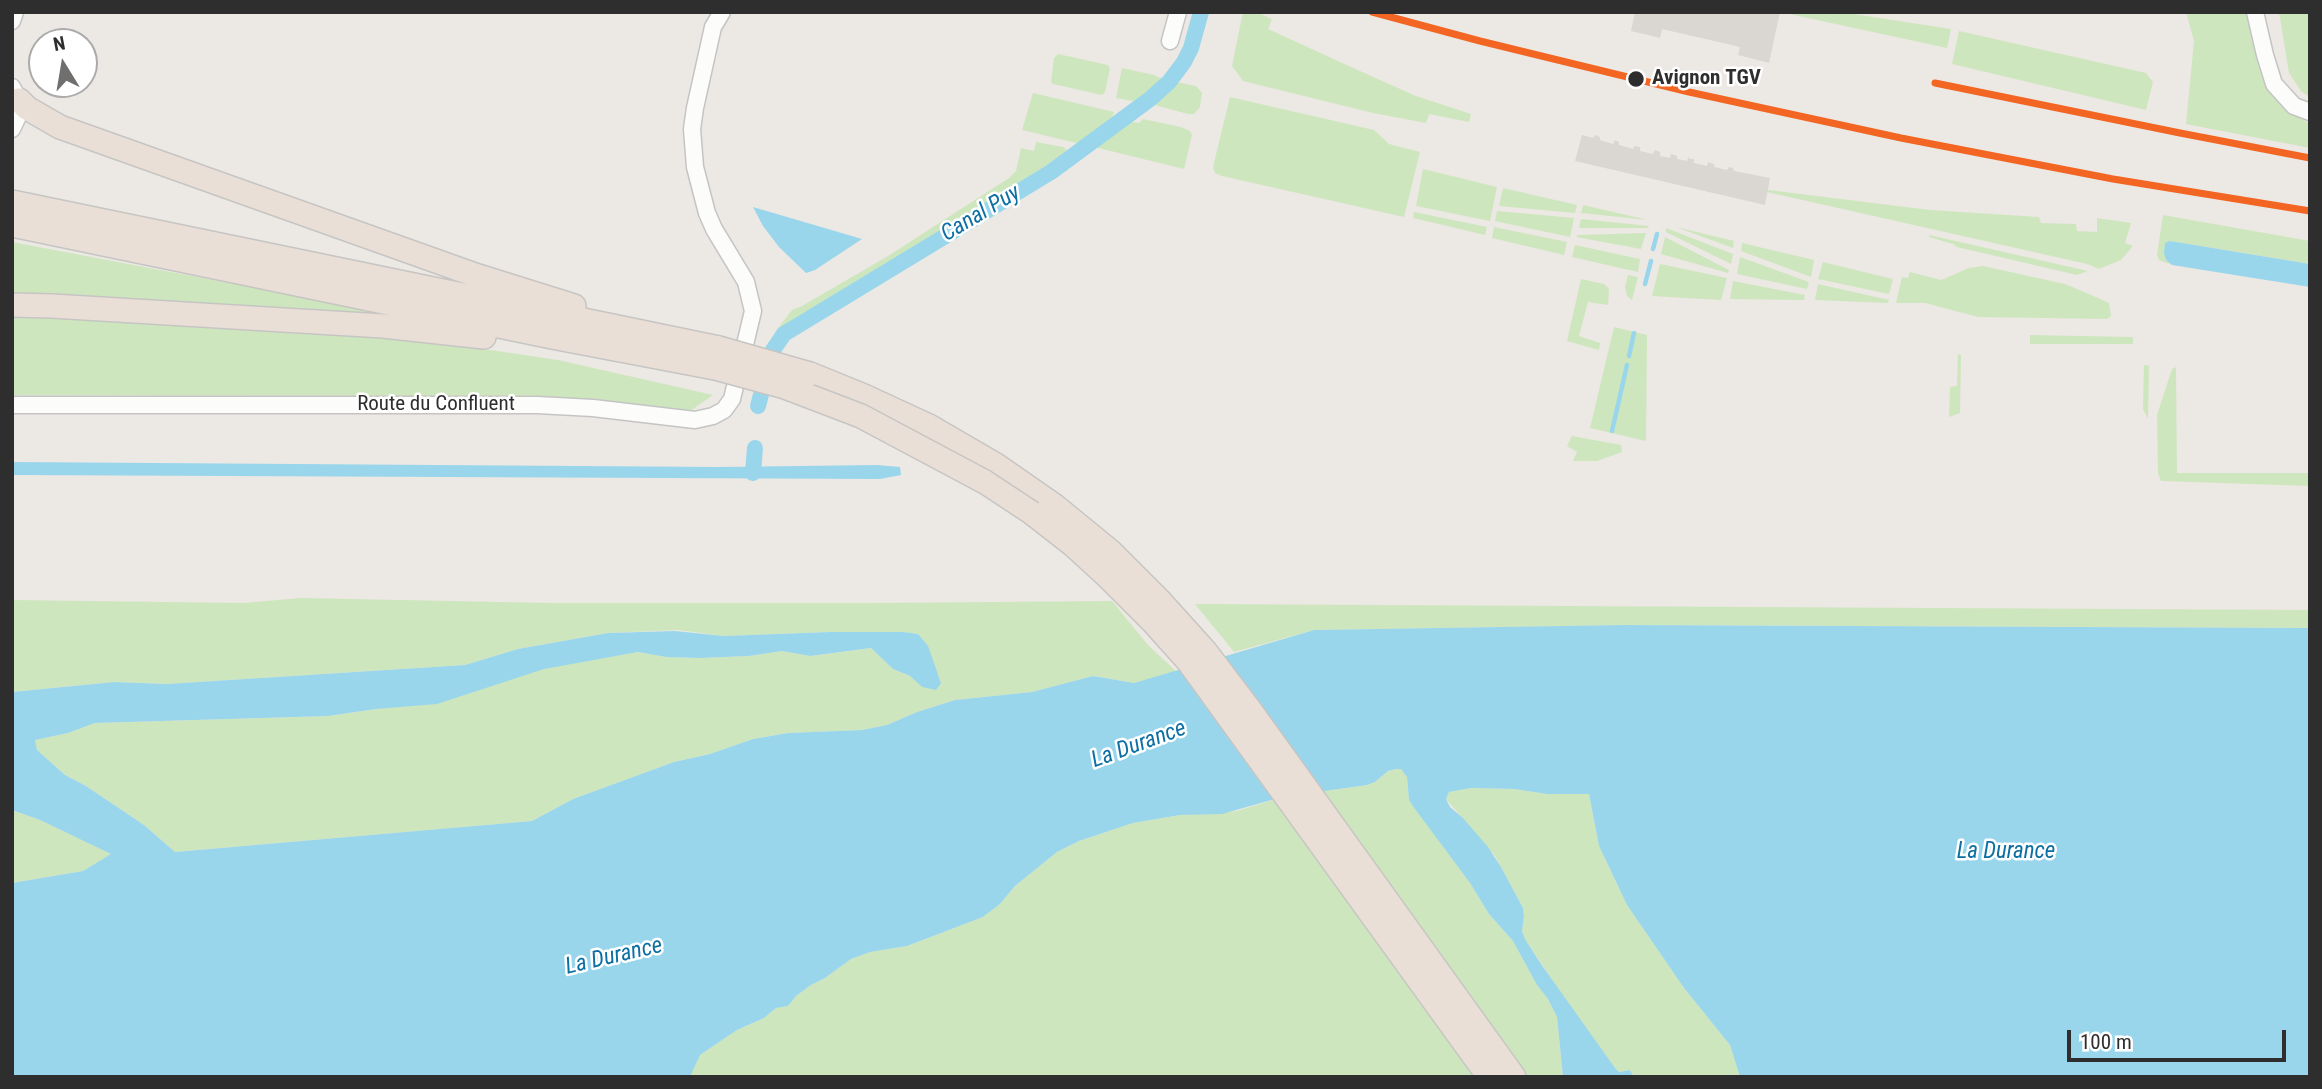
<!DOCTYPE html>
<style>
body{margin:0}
#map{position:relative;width:2322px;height:1089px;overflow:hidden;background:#ece8e4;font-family:"Roboto Condensed",sans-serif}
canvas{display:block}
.frame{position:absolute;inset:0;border:14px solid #2e2e2e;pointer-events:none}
.north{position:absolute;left:28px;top:28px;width:70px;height:70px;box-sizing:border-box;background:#fff;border:2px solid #ababab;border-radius:50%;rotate:349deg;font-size:19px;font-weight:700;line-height:28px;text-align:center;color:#2e2e2e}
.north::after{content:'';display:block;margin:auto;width:24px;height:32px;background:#706f6e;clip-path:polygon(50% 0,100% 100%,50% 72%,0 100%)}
.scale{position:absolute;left:2067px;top:1030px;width:219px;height:32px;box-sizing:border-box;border:4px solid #2e2e2e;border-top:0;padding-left:9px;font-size:21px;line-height:24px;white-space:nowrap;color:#2e2e2e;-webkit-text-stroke:5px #fff;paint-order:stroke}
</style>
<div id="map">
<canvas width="2322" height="1089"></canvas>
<div class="frame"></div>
<div class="north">N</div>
<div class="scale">100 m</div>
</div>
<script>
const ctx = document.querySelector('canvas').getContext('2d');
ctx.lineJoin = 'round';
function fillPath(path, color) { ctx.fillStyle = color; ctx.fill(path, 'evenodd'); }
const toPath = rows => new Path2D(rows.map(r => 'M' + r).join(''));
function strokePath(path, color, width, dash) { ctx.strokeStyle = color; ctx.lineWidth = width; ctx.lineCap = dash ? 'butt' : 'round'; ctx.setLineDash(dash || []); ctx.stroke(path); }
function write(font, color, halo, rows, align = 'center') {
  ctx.font = font + ' "Roboto Condensed",sans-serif'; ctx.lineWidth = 5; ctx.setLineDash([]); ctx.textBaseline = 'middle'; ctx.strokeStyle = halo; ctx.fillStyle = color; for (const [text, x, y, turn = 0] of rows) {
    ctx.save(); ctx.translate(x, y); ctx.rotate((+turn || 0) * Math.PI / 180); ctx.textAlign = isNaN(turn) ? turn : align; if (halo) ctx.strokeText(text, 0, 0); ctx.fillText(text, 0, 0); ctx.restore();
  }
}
const green = toPath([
 [1243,12,1256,12,1272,19,1268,29,1360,71,1416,96,1471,114,1469,122,1429,114,1426,123,1373,113,1243,81,1232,66],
 [1780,12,1841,12,1951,29,1947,48],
 [2186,12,2248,12,2263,75,2269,89,2282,107,2310,124,2310,148,2186,124,2194,41],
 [2279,12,2310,12,2310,97,2301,91,2289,73],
 [1959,31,2146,73,2153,82,2146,110,1952,64],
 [1058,54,1108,65,1110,68,1105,92,1102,95,1053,84,1051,82,1054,58],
 [1122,68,1154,75,1166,81,1139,102,1116,98],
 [1176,82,1196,86,1202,93,1200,107,1194,114,1188,114,1151,104],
 [1033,93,1114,112,1112,117,1122,119,1085,145,1022,130],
 [1230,97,1374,130,1389,144,1420,152,1404,217,1222,176,1215,173,1213,167],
 [1143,119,1181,127,1190,131,1192,135,1184,169,1090,146,1126,121,1139,123],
 [1036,142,1063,147,1069,152,779,333,775,332,792,310,802,306,888,256,1009,178,1016,171,1021,148,1034,151],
 [1423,169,1497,187,1490,221,1416,206],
 [1503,188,1577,205,1575,213,1499,206],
 [1768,190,1930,210,2039,217,2041,223,2076,224,2077,231,2097,232,2097,218,2131,223,2125,243,2133,246,2121,260,2099,269,2087,264,1767,192],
 [1583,205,1648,220,1581,213],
 [1497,211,1574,218,1570,237,1495,221],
 [1414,212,1487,227,1485,235,1413,218],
 [2163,215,2310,241,2310,264,2170,241,2166,260,2171,264,2166,263,2159,260,2157,255],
 [1581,219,1649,226,1648,228,1579,228],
 [1494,227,1567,242,1564,255,1492,238],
 [1676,227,1734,241,1733,248],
 [1666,228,1733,254,1731,264,1666,232],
 [1646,233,1641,249,1576,237,1578,235],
 [1929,235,2088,271,2077,275,1957,247,1953,244,1929,237],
 [1665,237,1729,270,1728,273,1661,254],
 [12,242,245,286,373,312,370,317,12,297],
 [1742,243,1814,260,1811,277,1741,251],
 [1575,245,1640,259,1638,272,1572,257],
 [1740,257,1809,282,1807,289,1737,274],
 [1823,262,1893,279,1889,294,1818,279],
 [1660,264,1727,278,1721,300,1652,296],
 [1983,266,2065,284,2089,294,2109,303,2111,316,2107,319,1978,317,1925,303,1896,303,1902,277,1908,278,1910,272,1941,280,1969,268],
 [1628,275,1638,277,1632,300,1627,296,1625,287],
 [1581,279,1604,284,1609,289,1608,305,1588,302,1579,336,1600,343,1599,350,1567,341],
 [1733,281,1805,295,1804,300,1730,299],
 [1818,284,1889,300,1888,303,1815,300],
 [12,316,75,317,253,327,423,340,558,360,713,395,686,414,456,396,12,395],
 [1614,327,1647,335,1646,441,1590,428],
 [2030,335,2133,337,2133,344,2030,344],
 [1958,354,1961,355,1960,413,1949,417,1950,387,1957,386],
 [2144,365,2149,366,2148,419,2143,409],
 [2176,367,2177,473,2310,473,2310,486,2161,481,2158,473,2157,415,2172,369],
 [1572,436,1621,445,1622,452,1597,461,1573,461,1577,452,1567,446],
 [301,598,551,603,876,603,1112,601,1148,645,1177,672,1134,683,1093,676,1032,692,955,700,917,712,887,725,862,730,788,733,753,739,710,754,674,762,573,799,532,821,175,852,144,825,86,786,65,775,37,750,34,740,68,733,95,723,328,716,376,709,544,668,638,652,666,657,699,658,749,656,782,651,810,656,871,648,893,669,910,676,922,687,941,682,918,634,903,632,830,632,724,636,678,630,608,633,518,649,465,665,167,684,114,682,12,692,12,600,243,603],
 [1195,604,2310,610,2310,628,1639,625,1314,630,1234,652],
 [1396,769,1401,769,1407,777,1409,800,1470,883,1489,914,1513,941,1537,985,1548,999,1557,1017,1563,1077,690,1077,700,1055,737,1030,764,1018,776,1008,788,1006,796,996,811,985,825,978,851,959,870,952,907,946,983,917,1000,904,1015,886,1057,852,1079,841,1133,823,1180,815,1237,811,1282,797,1367,785,1375,782,1388,771],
 [1471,788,1514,789,1547,794,1589,794,1599,846,1627,905,1684,988,1730,1045,1740,1077,1634,1077,1630,1070,1619,1072,1615,1068,1582,1025,1525,939,1522,931,1524,917,1523,908,1495,856,1446,799,1449,792],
 [12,810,40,820,112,854,83,871,12,883]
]);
const plaza = toPath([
 [1635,12,1780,12,1769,63,1738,55,1740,47,1736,46,1662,29,1660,38,1631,31],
 [1582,135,1593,138,1595,135,1600,137,1600,140,1613,144,1615,140,1619,142,1619,145,1633,149,1634,146,1640,147,1640,151,1653,154,1655,150,1660,152,1660,156,1670,158,1671,154,1677,156,1677,159,1687,161,1688,158,1691,159,1694,159,1694,163,1707,166,1708,162,1714,164,1714,167,1727,170,1729,167,1733,168,1734,171,1770,178,1765,205,1575,161]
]);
const water = toPath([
 [753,207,862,239,815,270,806,273,779,247,763,226],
 [2170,241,2310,264,2310,287,2172,265,2166,260,2164,253,2165,243],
 [12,462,719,467,877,465,900,467,901,475,880,479,12,475],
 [1625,625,2310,628,2310,1077,1740,1077,1730,1045,1684,988,1627,905,1599,846,1589,794,1547,794,1514,789,1471,788,1449,792,1446,799,1450,807,1463,818,1488,847,1501,867,1523,908,1524,917,1522,931,1525,939,1541,964,1615,1068,1619,1072,1630,1070,1634,1077,1563,1077,1557,1017,1548,999,1537,985,1513,941,1489,914,1470,883,1415,809,1409,800,1407,777,1401,769,1396,769,1388,771,1375,782,1367,785,1282,797,1222,814,1180,815,1133,823,1079,841,1057,852,1015,886,1000,904,983,917,907,946,870,952,851,959,825,978,811,985,796,996,788,1006,776,1008,764,1018,737,1030,700,1055,690,1077,12,1077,12,883,83,871,111,854,40,820,12,810,12,692,114,682,167,684,465,665,518,649,608,633,675,631,724,636,830,632,903,632,918,634,928,646,941,683,936,690,922,687,910,676,893,669,871,648,810,656,782,651,749,656,699,658,666,657,638,652,544,669,437,704,376,709,328,716,95,723,68,733,35,740,37,750,65,775,86,786,144,825,175,852,532,821,573,799,674,762,710,754,753,739,788,733,862,730,887,725,917,712,955,700,1032,692,1093,676,1134,683,1314,630]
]);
const stream = toPath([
 [1653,249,1657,234],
 [1645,284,1651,261],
 [1629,356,1634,333],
 [1612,431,1627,365]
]);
const canal = toPath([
 [758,406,773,350,784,334,1051,172,1150,99,1169,82,1184,62,1191,48,1201,12],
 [753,473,755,448]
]);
const minor = toPath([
 [2255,12,2265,55,2274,84,2294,106,2310,112],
 [12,21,15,12],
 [1170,41,1178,12],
 [12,87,19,100,20,112,12,129],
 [12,405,537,405,593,408,695,420,713,416,724,410,732,399,753,311,746,282,714,229,707,213,695,167,692,129,695,108,713,27,722,12]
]);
const highway = toPath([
 [19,100,27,108,60,127,478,276,574,306],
 [12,202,719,348],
 [12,225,552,337,715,368],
 [12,305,52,306,383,326,484,337],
 [810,374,864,396,929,426,996,465,1055,506,1110,551,1160,601,1206,652,1250,710,1514,1077],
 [1032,513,1073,545,1109,578,1153,622,1188,661,1489,1077]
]);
const highwayBridge = toPath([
 [719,348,810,374],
 [715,368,785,387,861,416,985,482,1032,513]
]);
const rail1 = toPath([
 [1372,12,1480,41,1689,92,1901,138,2113,179,2310,211],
 [1935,83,2180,133,2310,158]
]);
const markers = [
 [1636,79,9,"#2e2e2e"]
];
const stopNames = [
 ["Avignon TGV",1652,79]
];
const streetNames = [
 ["Route du Confluent",436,405]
];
const waterNames = [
 ["Canal Puy",981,214,-31],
 ["La Durance",1139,745,-20],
 ["La Durance",2006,852],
 ["La Durance",614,957,-13]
];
fillPath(green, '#cee6be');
fillPath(plaza, '#dad6d2');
fillPath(water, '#99d6ec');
strokePath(stream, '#99d6ec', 4.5);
strokePath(canal, '#99d6ec', 16);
strokePath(minor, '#c5c4c5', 19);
strokePath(highway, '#c6c5c4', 26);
strokePath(minor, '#fcfcfb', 16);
strokePath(highway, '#eadfd6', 23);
strokePath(highwayBridge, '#c6c5c4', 26, []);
strokePath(highwayBridge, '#eadfd6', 23);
strokePath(rail1, '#f26522', 7);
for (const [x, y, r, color] of markers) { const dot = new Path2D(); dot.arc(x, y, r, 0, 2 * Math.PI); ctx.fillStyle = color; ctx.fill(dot); strokePath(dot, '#fff', 2.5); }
write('bold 21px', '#2e2e2e', '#fff', stopNames, 'left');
write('21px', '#2e2e2e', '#fff', streetNames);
write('italic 23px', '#0d6fa3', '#fff', waterNames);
</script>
